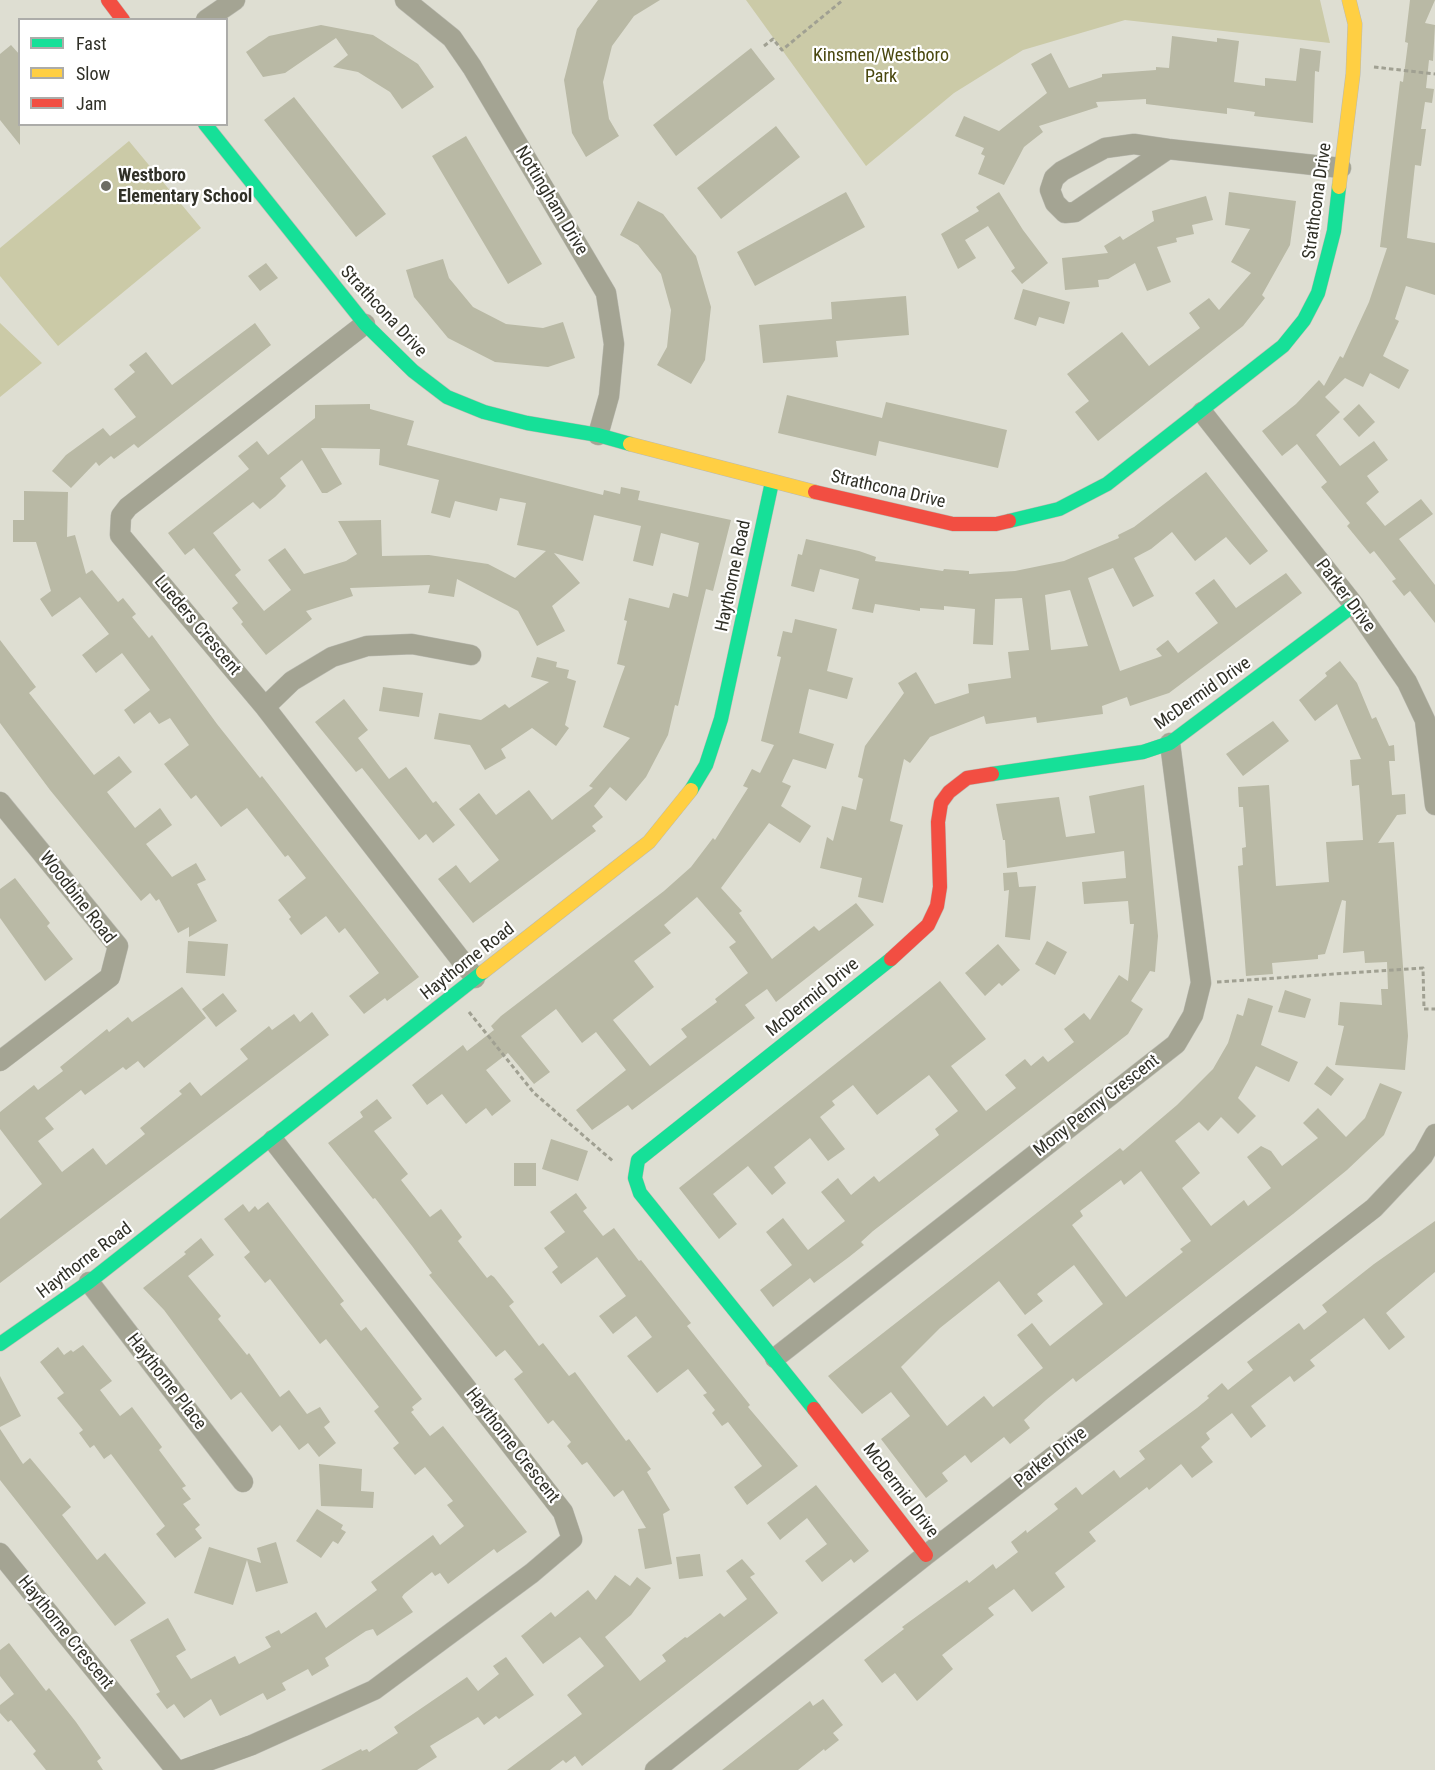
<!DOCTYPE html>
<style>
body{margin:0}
#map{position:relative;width:1435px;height:1770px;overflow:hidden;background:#deded2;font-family:"Roboto Condensed",sans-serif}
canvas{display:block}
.legend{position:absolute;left:18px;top:18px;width:210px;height:108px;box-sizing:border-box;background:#fff;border:2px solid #acaca9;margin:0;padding:8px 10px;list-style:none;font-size:18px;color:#303027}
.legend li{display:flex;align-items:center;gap:12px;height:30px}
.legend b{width:30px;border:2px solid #acaca9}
</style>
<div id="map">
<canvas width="1435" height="1770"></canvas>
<ul class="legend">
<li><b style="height:8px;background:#16e098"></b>Fast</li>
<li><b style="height:8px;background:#ffcf43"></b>Slow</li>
<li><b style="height:8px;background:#f24e42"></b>Jam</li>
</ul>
</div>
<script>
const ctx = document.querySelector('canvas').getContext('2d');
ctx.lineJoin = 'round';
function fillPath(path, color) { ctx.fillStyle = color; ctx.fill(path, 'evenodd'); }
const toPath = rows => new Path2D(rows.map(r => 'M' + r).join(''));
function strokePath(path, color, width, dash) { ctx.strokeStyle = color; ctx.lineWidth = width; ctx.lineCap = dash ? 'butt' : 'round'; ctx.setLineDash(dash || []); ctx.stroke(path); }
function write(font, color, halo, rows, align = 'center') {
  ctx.font = font + ' "Roboto Condensed",sans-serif'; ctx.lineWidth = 4.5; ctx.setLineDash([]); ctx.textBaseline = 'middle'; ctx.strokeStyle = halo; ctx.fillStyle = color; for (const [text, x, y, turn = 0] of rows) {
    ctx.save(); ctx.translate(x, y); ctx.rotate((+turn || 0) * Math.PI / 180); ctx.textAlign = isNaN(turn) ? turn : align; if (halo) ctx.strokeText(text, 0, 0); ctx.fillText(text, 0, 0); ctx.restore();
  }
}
const green = toPath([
 [746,0,1320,0,1330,43,1125,20,1023,50,954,93,866,166],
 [129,141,201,228,58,346,0,276,0,248],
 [0,323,42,363,0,397]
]);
const building = toPath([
 [598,0,660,0,634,16,612,46,603,82,609,119,619,136,586,157,572,133,564,80,577,29],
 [1410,0,1435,0,1425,23,1435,25,1433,61,1429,60,1426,88,1434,89,1432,103,1425,102,1421,129,1426,129,1421,166,1415,165,1407,238,1435,243,1435,295,1406,286,1395,319,1399,321,1383,356,1409,370,1399,389,1370,373,1363,387,1345,378,1325,397,1340,412,1316,435,1340,466,1374,441,1388,460,1367,476,1379,492,1366,503,1385,526,1421,499,1433,514,1399,539,1435,585,1435,623,1410,591,1404,596,1392,581,1396,579,1374,551,1370,554,1347,526,1350,523,1321,487,1327,482,1297,444,1282,456,1262,431,1296,404,1319,380,1324,386,1340,356,1343,358,1369,302,1387,248,1380,247,1400,81,1403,82,1408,43,1405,42],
 [321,25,373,35,418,64,434,87,402,109,390,92,358,72,333,67,348,55,336,38,285,73,263,77,246,52,269,36],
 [1172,36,1217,42,1217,38,1239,41,1234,82,1265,86,1265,78,1296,81,1300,48,1321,51,1319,72,1315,71,1313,123,1254,116,1255,112,1227,108,1227,114,1146,104,1146,99,1096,102,1098,107,1039,126,1043,132,1024,147,1004,185,978,174,985,156,981,154,984,148,955,136,964,116,999,131,1047,93,1031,64,1051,53,1069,88,1102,77,1102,74,1156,70,1156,67,1169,68],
 [11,45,20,55,20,145,0,120,0,54],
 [751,48,775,79,676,156,653,125],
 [294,97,386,214,356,237,264,120],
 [776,126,800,157,721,219,697,188],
 [466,136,542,264,508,284,432,156],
 [846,192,865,227,755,286,737,252],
 [999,192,1023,230,1048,263,1022,284,1011,271,1015,268,988,226,965,240,976,258,958,269,941,234,979,211,976,207],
 [1229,192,1296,201,1290,245,1262,295,1265,298,1243,326,1098,441,1075,412,1089,401,1067,374,1122,332,1149,366,1200,328,1189,313,1209,298,1219,310,1251,273,1231,262,1250,229,1225,225],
 [1206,196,1213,220,1192,225,1194,234,1176,238,1177,242,1157,247,1171,282,1147,291,1135,263,1108,279,1098,280,1099,287,1065,290,1062,258,1108,253,1104,246,1120,236,1123,240,1154,221,1152,211],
 [638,201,663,214,696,256,711,307,705,360,691,384,657,365,667,347,671,310,661,274,638,245,620,235],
 [443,259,449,278,473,307,506,324,543,328,563,322,575,358,548,367,495,362,448,338,414,297,406,270],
 [266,263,278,278,260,291,248,276],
 [1023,289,1070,302,1064,324,1039,317,1036,326,1014,319],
 [906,296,909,335,836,341,838,357,763,363,759,325,832,319,831,302],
 [255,323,271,345,138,448,134,444,114,459,111,456,99,466,96,462,71,488,52,471,66,455,103,428,110,436,136,417,114,389,135,372,129,365,146,352,172,385],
 [787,395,882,418,886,402,1007,430,998,468,879,441,876,456,778,433],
 [370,404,370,409,414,421,407,445,603,495,604,490,620,494,621,487,640,491,638,500,731,520,713,591,706,589,678,706,675,705,668,735,646,777,626,801,610,787,594,806,603,817,592,826,596,831,473,923,438,879,456,865,470,883,499,860,459,809,479,793,496,815,529,790,552,820,593,788,589,786,630,738,603,727,625,666,617,664,627,621,624,620,629,598,669,608,673,593,688,597,699,543,661,533,653,566,633,561,641,526,594,515,583,561,554,553,580,583,552,606,565,631,537,646,518,611,457,579,454,597,428,593,430,585,350,588,353,596,306,611,312,619,266,655,241,624,243,622,232,608,238,603,194,548,185,555,168,533,249,469,238,456,257,441,268,455,315,418,315,405],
 [321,448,380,449,379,465,439,480,431,513,450,518,455,501,497,511,500,498,526,503,517,545,546,551,515,578,488,564,429,555,382,556,381,520,338,521,357,554,346,561,304,574,285,548,268,560,291,590,264,611,235,575,241,570,213,533,253,502,260,509,275,497,286,486,280,478,302,460,322,493,327,493,342,484],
 [1359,404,1375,422,1359,437,1343,419],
 [1206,472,1268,551,1250,565,1226,537,1195,561,1172,532,1151,549,1134,558,1154,596,1133,607,1113,568,1088,578,1120,671,1162,656,1156,649,1168,640,1178,653,1218,623,1195,593,1214,579,1236,608,1286,573,1302,593,1169,693,1130,706,1127,697,1102,706,1103,714,1037,723,1036,717,986,724,984,716,930,737,910,763,904,759,890,821,903,825,883,903,858,897,862,878,820,868,827,837,833,841,842,806,856,810,863,779,858,777,865,746,904,693,898,683,916,672,935,704,969,693,968,684,1011,678,1008,652,1029,650,1022,598,995,599,993,645,973,644,975,609,944,606,944,610,920,608,920,611,875,604,873,613,852,609,859,579,820,569,814,592,791,586,798,554,802,555,806,539,859,551,876,557,875,561,943,571,944,569,969,571,969,574,1015,571,1064,561,1119,538,1118,535,1134,527],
 [1070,590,1088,646,1051,650,1045,595],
 [24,491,68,492,67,537,75,535,86,574,92,570,118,602,123,598,136,614,132,617,149,638,152,635,217,724,260,778,262,776,419,977,387,1001,385,998,364,1014,349,996,379,973,345,928,339,933,326,916,301,935,289,919,291,917,278,900,306,878,288,855,285,857,247,808,221,827,196,795,191,799,177,781,164,764,189,745,170,718,159,724,150,712,134,724,124,710,150,690,122,653,96,673,82,655,109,634,80,597,52,617,40,599,51,591,36,542,13,542,13,520,24,520],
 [795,619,837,629,827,671,853,678,847,699,809,689,799,733,834,744,826,769,793,759,782,782,791,786,781,806,811,826,800,843,769,823,721,888,742,911,739,913,772,959,814,926,819,931,856,903,874,925,776,1002,767,989,745,1005,755,1018,632,1110,628,1105,592,1130,576,1110,626,1070,596,1032,582,1043,556,1009,521,1036,550,1072,534,1084,508,1053,486,1070,511,1101,492,1116,486,1108,466,1124,442,1094,427,1105,412,1085,463,1045,467,1051,494,1030,491,1026,501,1016,664,891,691,867,713,838,715,840,748,788,743,786,752,769,760,773,774,745,761,741,781,657,777,656,783,631,792,633],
 [697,897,736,942,729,947,748,973,715,999,717,1002,681,1029,687,1037,650,1066,613,1020,654,987,634,961,671,933,664,925],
 [0,640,36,687,29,693,94,775,119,756,132,772,107,792,135,828,160,808,172,825,146,844,172,877,196,863,206,880,197,884,217,921,189,937,189,927,178,933,159,899,156,901,150,893,141,901,50,790,0,723],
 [537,657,557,662,556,667,569,670,567,678,576,681,565,725,569,728,556,746,532,728,501,749,506,758,485,770,470,745,434,739,439,713,481,720,505,704,509,708,549,682,531,677],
 [1340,661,1357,683,1372,719,1376,717,1389,746,1394,745,1395,761,1389,761,1392,795,1405,794,1406,814,1397,815,1378,843,1394,842,1408,1036,1405,1070,1335,1065,1344,1026,1338,1025,1340,1002,1382,1005,1381,989,1388,989,1387,962,1365,963,1364,951,1343,953,1346,901,1342,900,1325,954,1318,955,1318,959,1272,963,1273,974,1246,976,1238,866,1243,865,1242,848,1246,847,1243,807,1239,807,1238,787,1269,785,1276,886,1329,882,1326,842,1363,840,1359,785,1352,786,1350,760,1361,759,1337,704,1315,721,1299,700,1327,676,1325,673],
 [383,687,423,693,419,717,379,711],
 [344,699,368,730,358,738,389,779,406,767,433,803,436,801,455,825,433,843,426,834,419,840,362,768,356,772,315,722],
 [1273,721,1289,741,1243,776,1226,754],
 [1144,785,1158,936,1155,972,1150,971,1131,1001,1143,1009,1128,1034,873,1231,861,1242,864,1245,849,1257,814,1283,810,1278,773,1307,760,1290,792,1265,766,1232,783,1218,808,1250,845,1221,821,1192,838,1178,851,1195,874,1176,879,1182,939,1135,935,1129,958,1111,929,1075,877,1115,853,1085,832,1101,835,1105,820,1117,845,1149,828,1161,810,1138,774,1167,786,1183,772,1195,748,1166,713,1194,737,1224,719,1239,679,1188,940,981,986,1039,951,1066,986,1111,1016,1088,1005,1075,1025,1059,1031,1066,1043,1056,1048,1062,1074,1042,1064,1029,1084,1013,1090,1020,1119,975,1128,981,1134,924,1130,924,1128,901,1084,904,1082,882,1126,878,1124,851,1007,868,1005,840,1003,840,996,804,1059,797,1066,837,1095,833,1089,796],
 [1017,872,1019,887,1036,886,1030,940,1005,937,1009,890,1004,891,1003,873],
 [15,878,50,923,47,926,73,959,45,981,0,918,0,889],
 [188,941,228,944,225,976,186,973],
 [1047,941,1067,952,1055,975,1035,964],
 [998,944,1020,970,1002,986,999,983,985,996,965,973],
 [182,987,206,1018,144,1068,138,1061,126,1070,123,1067,85,1095,81,1090,45,1118,54,1129,38,1141,62,1172,93,1148,106,1165,145,1134,140,1128,182,1094,179,1091,190,1082,201,1096,248,1059,240,1049,269,1026,272,1030,294,1014,300,1022,312,1012,329,1035,0,1283,0,1219,42,1184,0,1129,0,1112,34,1085,38,1090,63,1071,60,1067,107,1029,109,1032,128,1017,132,1022],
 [1285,990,1311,999,1305,1018,1278,1012],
 [223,993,237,1011,216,1027,202,1009],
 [1248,998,1273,1006,1261,1045,1298,1062,1289,1082,1256,1066,1238,1098,1256,1116,1238,1134,1221,1117,1208,1131,1199,1122,1175,1141,1200,1173,1182,1188,1211,1226,1244,1200,1248,1206,1271,1188,1247,1157,1261,1146,1271,1151,1282,1166,1318,1138,1303,1123,1318,1108,1346,1137,1365,1118,1380,1083,1402,1092,1384,1135,1347,1170,1293,1214,1076,1382,1073,1378,1046,1400,1024,1420,1030,1428,1010,1444,1004,1437,971,1463,965,1455,942,1473,948,1481,926,1498,881,1439,910,1416,891,1392,862,1414,828,1376,1120,1148,1123,1151,1177,1105,1213,1069,1228,1043,1237,1014,1243,1016],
 [1141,1171,1191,1241,1180,1249,1183,1252,1126,1297,1072,1225,1083,1216,1080,1211,1121,1180,1124,1185],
 [1074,1265,1103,1304,1050,1346,1032,1323,1017,1335,1043,1368,993,1407,984,1396,947,1426,901,1367,940,1328,999,1281,1025,1315,1043,1301,1037,1294],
 [1327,1066,1344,1079,1331,1096,1314,1084],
 [377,1099,392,1118,374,1131,408,1174,401,1180,430,1217,441,1209,462,1237,458,1241,487,1278,491,1275,494,1277,514,1302,509,1306,539,1346,543,1343,569,1376,575,1372,626,1441,629,1439,651,1469,647,1472,670,1510,663,1514,672,1564,645,1569,638,1529,646,1528,623,1490,614,1497,587,1462,582,1465,567,1446,571,1442,553,1420,548,1424,514,1379,523,1372,505,1350,496,1357,429,1275,432,1273,412,1246,375,1198,373,1199,328,1143,363,1117,360,1112],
 [551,1139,588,1151,578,1181,542,1169],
 [514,1163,536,1163,536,1186,514,1186],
 [576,1193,587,1208,583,1211,603,1236,614,1228,639,1261,641,1260,691,1323,687,1326,750,1405,748,1407,798,1466,747,1505,734,1487,762,1466,728,1422,722,1426,712,1413,715,1410,703,1395,707,1393,688,1369,657,1393,641,1373,627,1356,652,1337,636,1316,613,1334,599,1316,626,1296,597,1257,561,1284,552,1272,558,1267,544,1248,565,1232,550,1212],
 [268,1202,344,1301,340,1304,361,1331,366,1327,422,1399,412,1407,414,1410,411,1412,430,1436,443,1426,527,1532,497,1553,494,1549,448,1584,440,1573,435,1576,432,1572,404,1594,402,1597,413,1612,377,1636,373,1629,366,1631,325,1658,329,1666,312,1676,308,1669,282,1683,286,1690,267,1700,263,1693,220,1716,211,1699,184,1718,174,1704,167,1709,156,1694,160,1692,130,1640,168,1618,186,1650,176,1656,191,1679,235,1656,239,1664,271,1647,265,1637,279,1630,281,1634,316,1612,326,1628,377,1590,371,1582,433,1535,440,1545,464,1526,447,1505,453,1501,425,1467,415,1475,393,1448,399,1443,374,1411,379,1407,326,1339,320,1344,270,1279,265,1283,244,1257,250,1252,224,1219,243,1204,249,1212,255,1206,258,1210],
 [1435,1221,1435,1272,1386,1313,1405,1337,1389,1350,1364,1318,1310,1360,1315,1366,1294,1382,1290,1376,1251,1406,1266,1426,1251,1438,1232,1413,1206,1433,1210,1439,1201,1447,1213,1462,1192,1478,1181,1464,1149,1490,1147,1487,1089,1532,1096,1541,1055,1573,1065,1587,1032,1612,1014,1589,988,1608,994,1615,942,1655,953,1669,917,1701,895,1673,882,1683,864,1660,904,1629,902,1627,967,1580,969,1583,993,1564,996,1569,1018,1552,1011,1542,1026,1530,1027,1533,1058,1509,1054,1504,1076,1487,1082,1495,1114,1470,1120,1478,1145,1459,1139,1451,1197,1408,1209,1398,1207,1396,1222,1383,1228,1390,1253,1370,1247,1362,1299,1323,1304,1330,1327,1312,1322,1305,1374,1264],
 [201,1238,214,1255,188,1276,221,1316,218,1319,247,1355,249,1353,280,1397,289,1390,307,1414,320,1407,330,1422,324,1427,336,1443,319,1457,308,1443,299,1450,280,1425,272,1432,241,1392,231,1400,164,1310,143,1288,186,1254,184,1252],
 [83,1345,112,1381,100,1390,120,1416,132,1407,162,1447,159,1450,186,1486,182,1488,191,1499,183,1504,200,1525,195,1529,202,1538,175,1558,156,1534,165,1526,111,1454,104,1459,94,1445,90,1448,79,1433,83,1430,57,1398,64,1393,40,1362,58,1347,64,1355,71,1350,73,1352],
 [0,1376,21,1416,0,1427],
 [0,1429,23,1464,30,1458,71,1507,62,1515,97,1560,105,1553,146,1603,115,1626,0,1480],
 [319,1464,362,1469,361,1491,374,1492,373,1508,321,1506],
 [816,1485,869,1551,854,1563,851,1559,822,1582,805,1561,827,1544,807,1518,780,1540,767,1523],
 [317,1509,343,1525,341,1529,346,1532,338,1544,333,1541,321,1558,296,1541],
 [276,1542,288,1583,256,1592,247,1560,233,1605,194,1593,209,1547,261,1563,257,1548],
 [700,1554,703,1576,679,1579,676,1557],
 [742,1559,755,1574,750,1577,778,1613,582,1766,575,1756,566,1763,563,1760,550,1770,507,1770,582,1714,567,1695,604,1666,580,1637,543,1664,521,1636,551,1612,555,1617,588,1590,596,1600,615,1575,630,1586,637,1577,651,1588,631,1615,605,1637,640,1681,666,1661,662,1655,685,1637,687,1638,720,1613,724,1617,747,1599,726,1571],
 [9,1643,46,1691,49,1688,76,1722,101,1758,97,1761,103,1770,46,1770,33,1754,36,1751,11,1720,8,1722,0,1713,0,1705,14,1694,0,1676,0,1650],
 [506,1657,534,1695,499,1719,496,1716,484,1725,478,1717,430,1746,437,1757,417,1770,321,1770,361,1749,362,1751,367,1749,369,1752,398,1733,394,1727,467,1677,478,1691,499,1674,493,1666],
 [823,1699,843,1725,833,1733,839,1740,825,1751,824,1749,798,1770,722,1770,810,1701,813,1706]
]);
const path = toPath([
 [764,46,773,39,782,50,843,0],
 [1374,67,1435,74],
 [1217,982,1423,968,1424,1009,1435,1009],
 [469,1012,534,1093,614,1162]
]);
const street = toPath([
 [405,0,452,38,472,67,606,293,614,344,609,396,598,435],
 [206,20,235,0],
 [1134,144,1168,149,1075,212,1065,213,1055,203,1050,190,1054,178,1062,171,1105,148,1134,144],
 [1168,149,1341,168],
 [365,324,128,507,121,516,120,535,265,707,475,978],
 [1202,412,1354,605,1407,682,1425,720,1435,805],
 [265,707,292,681,332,657,367,646,412,644,471,655],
 [0,802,118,946,110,977,0,1061],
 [89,1282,243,1482],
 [775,1358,1176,1044,1193,1015,1201,983,1170,743],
 [0,1553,176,1770],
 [183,1770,252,1745,374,1690,532,1573,572,1539,563,1512,273,1140],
 [655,1770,926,1555,1374,1208,1423,1156,1435,1134]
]);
const fast = toPath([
 [205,124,365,324,413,371,447,397,484,412,527,423,598,435,630,444],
 [1009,521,1059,509,1107,484,1283,346,1304,320,1318,293,1334,231,1339,187],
 [992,774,1143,752,1170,743,1354,605],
 [691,790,706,765,721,719,772,482],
 [0,1344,89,1282,483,972],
 [814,1409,640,1193,635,1178,638,1160,891,959]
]);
const slow = toPath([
 [1339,187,1353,74,1355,24,1349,0],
 [630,444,815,492],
 [483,972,649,842,691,790]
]);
const jam = toPath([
 [108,0,123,20],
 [815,492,953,524,996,524,1009,521],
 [891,959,928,925,937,906,940,887,938,822,941,803,949,792,967,778,992,774],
 [814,1409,926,1555]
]);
const markers = [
 [106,186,6,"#6d6d63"]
];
const parkNames = [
 ["Kinsmen/Westboro",881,56],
 ["Park",881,77]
];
const poiNames = [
 ["Westboro",118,176],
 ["Elementary School",118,197]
];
const streetNames = [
 ["Nottingham Drive",551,201,59],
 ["Strathcona Drive",1318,201,-82],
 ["Strathcona Drive",383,312,47],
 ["Strathcona Drive",888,490,13],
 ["Haythorne Road",734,576,-78],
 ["Parker Drive",1345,596,53],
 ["Lueders Crescent",197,626,50],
 ["McDermid Drive",1203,694,-35],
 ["Woodbine Road",77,898,52],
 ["Haythorne Road",468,962,-38],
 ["McDermid Drive",813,998,-39],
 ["Mony Penny Crescent",1097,1106,-38],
 ["Haythorne Road",85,1261,-37],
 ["Haythorne Place",166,1382,52],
 ["Haythorne Crescent",512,1446,52],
 ["Parker Drive",1051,1458,-38],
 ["McDermid Drive",900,1491,53],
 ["Haythorne Crescent",65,1633,51]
];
fillPath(green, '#cbcaa7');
fillPath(building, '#b9b9a5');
strokePath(street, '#babab1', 21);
strokePath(fast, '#babab1', 15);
strokePath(slow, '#babab1', 15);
strokePath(jam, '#babab1', 15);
strokePath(path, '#a0a092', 3, [4.5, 3]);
strokePath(street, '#a4a493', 20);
strokePath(fast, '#16e098', 14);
strokePath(slow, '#ffcf43', 14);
strokePath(jam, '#f24e42', 14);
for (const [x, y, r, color] of markers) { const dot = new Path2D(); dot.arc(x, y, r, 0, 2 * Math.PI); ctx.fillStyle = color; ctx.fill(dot); strokePath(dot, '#fff', 2); }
write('18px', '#49470e', '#fff', parkNames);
write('bold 18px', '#303027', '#fff', poiNames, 'left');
write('18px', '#303027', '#fff', streetNames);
</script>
